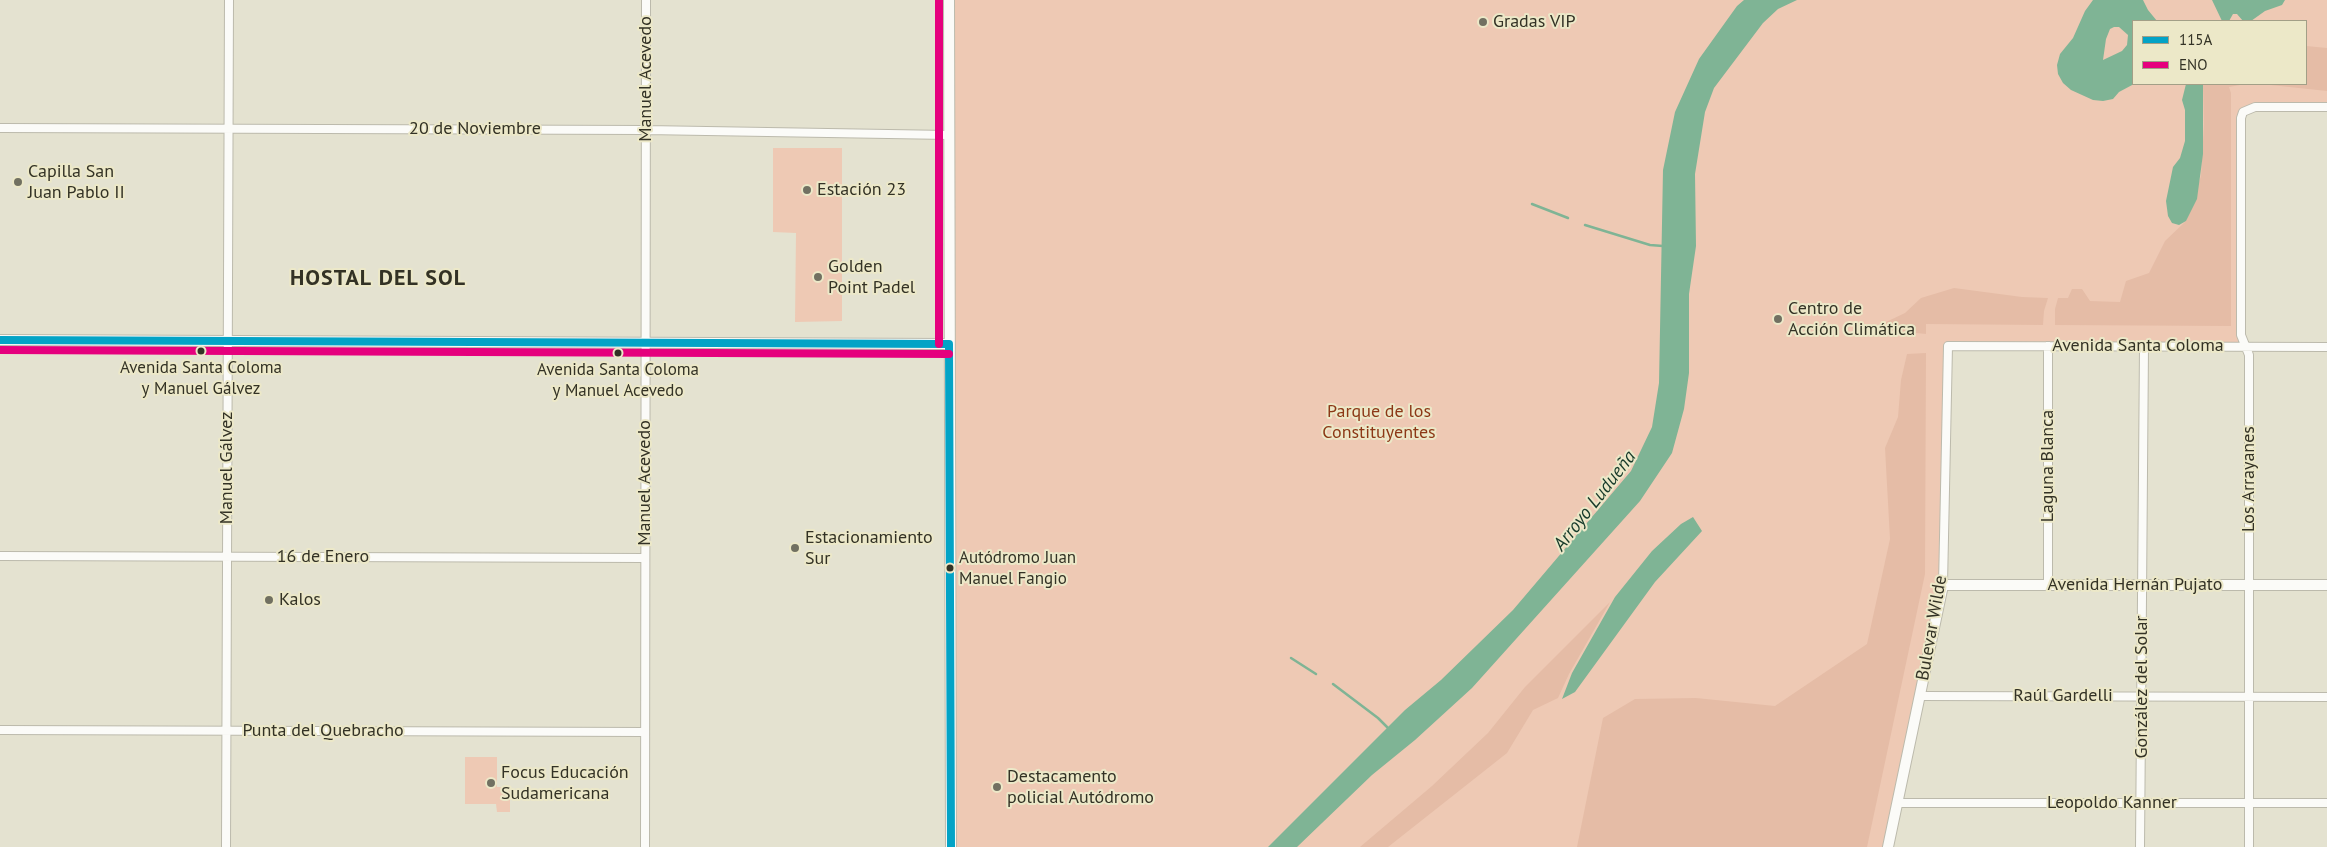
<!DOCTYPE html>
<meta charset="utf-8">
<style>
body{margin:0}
#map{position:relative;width:2327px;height:847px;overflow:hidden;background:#e4e2d0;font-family:"PT Sans",sans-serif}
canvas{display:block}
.legend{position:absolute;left:2132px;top:20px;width:175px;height:65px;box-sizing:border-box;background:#ece8c8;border:1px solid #a29f87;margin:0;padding:6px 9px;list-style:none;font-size:15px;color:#333225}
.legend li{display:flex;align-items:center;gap:10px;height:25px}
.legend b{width:25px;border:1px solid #a29f87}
</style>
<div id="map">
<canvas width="2327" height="847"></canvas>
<ul class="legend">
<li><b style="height:6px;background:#03a3c6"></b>115A</li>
<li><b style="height:6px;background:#e5007d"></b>ENO</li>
</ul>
</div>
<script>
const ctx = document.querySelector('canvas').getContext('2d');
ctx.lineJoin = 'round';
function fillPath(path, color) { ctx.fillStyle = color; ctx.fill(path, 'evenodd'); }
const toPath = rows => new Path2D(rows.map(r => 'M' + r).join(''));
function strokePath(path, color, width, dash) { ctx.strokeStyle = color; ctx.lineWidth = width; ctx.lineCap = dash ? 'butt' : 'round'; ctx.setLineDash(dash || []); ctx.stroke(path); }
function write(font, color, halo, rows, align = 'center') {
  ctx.font = font + ' "PT Sans",sans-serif'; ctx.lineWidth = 4; ctx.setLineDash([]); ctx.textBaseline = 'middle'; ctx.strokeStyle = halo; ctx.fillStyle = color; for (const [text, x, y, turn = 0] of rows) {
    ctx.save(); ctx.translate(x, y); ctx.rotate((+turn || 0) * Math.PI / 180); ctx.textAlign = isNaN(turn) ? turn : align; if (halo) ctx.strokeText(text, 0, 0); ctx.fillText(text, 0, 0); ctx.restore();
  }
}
const green = toPath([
 [949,0,2327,0,2327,107,2255,107,2243,112,2241,335,2246,346,1948,346,1943,585,1888,847,951,847],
 [2133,21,2306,21,2306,84,2133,84],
 [773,148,842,148,842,321,795,322,796,233,773,232],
 [465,757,497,757,497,787,510,787,510,812,497,812,496,804,465,804]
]);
const forest = toPath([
 [2306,46,2327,48,2327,91,2261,84,2306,84],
 [2203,84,2245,84,2229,87,2231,93,2231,326,2055,325,2055,309,2058,298,2068,298,2072,289,2082,289,2090,301,2120,302,2126,281,2149,273,2165,241,2186,221,2201,176,2204,124],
 [1954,288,2022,297,2048,298,2044,311,2043,325,1926,324,1926,334,1886,330,1886,322,1905,313,1921,298],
 [1926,353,1925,574,1867,847,1577,847,1603,718,1635,699,1696,698,1775,706,1867,644,1890,539,1885,448,1898,417,1901,380,1907,354],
 [1610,602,1569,674,1558,698,1533,710,1507,753,1388,847,1360,847,1432,786,1488,733,1525,687]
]);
const water = toPath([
 [1744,0,1797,0,1778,9,1763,23,1714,88,1705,112,1695,174,1696,246,1689,294,1689,373,1684,409,1672,453,1640,501,1472,688,1415,740,1372,775,1297,847,1268,847,1405,710,1441,680,1513,610,1631,471,1652,427,1659,383,1663,170,1675,112,1699,59,1737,6],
 [2093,0,2143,0,2148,10,2157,21,2133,21,2134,84,2119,92,2113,99,2103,101,2093,100,2071,90,2063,83,2058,74,2057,65,2060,54,2073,38,2085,11],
 [2114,27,2119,27,2128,35,2127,45,2122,51,2103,60,2106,39,2110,29],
 [2212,0,2285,0,2282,5,2265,11,2251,21,2243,21,2237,14,2233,14,2229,21,2222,21],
 [2186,84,2203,84,2203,154,2197,199,2186,221,2179,225,2172,223,2168,216,2166,201,2173,167,2180,158,2185,141,2185,110,2182,100],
 [1693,517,1702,531,1655,582,1575,692,1562,699,1572,673,1615,597,1652,551,1681,524]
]);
const stream = toPath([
 [1532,204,1568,218],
 [1585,225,1650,245,1663,246],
 [1291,658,1316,674],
 [1333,684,1378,718,1390,730]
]);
const minor = toPath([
 [0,128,646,130,949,135],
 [0,556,645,558],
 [1943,585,1948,346,2327,347],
 [2048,585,2048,346],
 [1920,696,2327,697],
 [0,730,645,732],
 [1898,803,2327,803],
 [226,847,229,0],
 [645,847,646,0],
 [2140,847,2144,346],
 [2249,847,2249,355,2241,335,2241,118,2243,112,2255,107,2327,107]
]);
const tertiary = toPath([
 [949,0,951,847],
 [0,340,949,344],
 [1888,847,1943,585,2327,585]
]);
const bus1 = toPath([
 [0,340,949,344],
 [949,344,951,847]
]);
const bus2 = toPath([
 [939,0,939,344],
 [0,350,949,354]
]);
const markers = [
 [1483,22,5,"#717061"],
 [18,182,5,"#717061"],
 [807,190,5,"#717061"],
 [818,277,5,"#717061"],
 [1778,319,5,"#717061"],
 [201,351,4.5,"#333225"],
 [618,353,4.5,"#333225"],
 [795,548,5,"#717061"],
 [950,568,4.5,"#333225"],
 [269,600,5,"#717061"],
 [491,783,5,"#717061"],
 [997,787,5,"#717061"]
];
const busNames = [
 ["Avenida Santa Coloma",201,368],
 ["y Manuel Gálvez",201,389],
 ["Avenida Santa Coloma",618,370],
 ["y Manuel Acevedo",618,391],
 ["Autódromo Juan",959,558,"left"],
 ["Manuel Fangio",959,579,"left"]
];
const poiNames = [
 ["Gradas VIP",1493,22],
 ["Capilla San",28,172],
 ["Juan Pablo II",28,193],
 ["Estación 23",817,190],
 ["Golden",828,267],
 ["Point Padel",828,288],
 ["Centro de",1788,309],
 ["Acción Climática",1788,330],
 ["Estacionamiento",805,538],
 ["Sur",805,559],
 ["Kalos",279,600],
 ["Focus Educación",501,773],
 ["Sudamericana",501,794],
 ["Destacamento",1007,777],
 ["policial Autódromo",1007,798]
];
const streetNames = [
 ["Manuel Acevedo",646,79,-90],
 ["20 de Noviembre",475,129],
 ["Avenida Santa Coloma",2138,346],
 ["Laguna Blanca",2048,466,-90],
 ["Manuel Gálvez",227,468,-90],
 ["Los Arrayanes",2249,479,-90],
 ["Manuel Acevedo",645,483,-90],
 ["16 de Enero",323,557],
 ["Avenida Hernán Pujato",2135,585],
 ["Bulevar Wilde",1932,628,-80],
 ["González del Solar",2142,687,-90],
 ["Raúl Gardelli",2063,696],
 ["Punta del Quebracho",323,731],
 ["Leopoldo Kanner",2112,803]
];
const parkNames = [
 ["Parque de los",1379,412],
 ["Constituyentes",1379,433]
];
const waterNames = [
 ["Arroyo Ludueña",1595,501,-52]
];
const districtNames = [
 ["HOSTAL DEL SOL",378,279]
];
fillPath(green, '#eec9b4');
fillPath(forest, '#e5bca6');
fillPath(water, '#7fb495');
strokePath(stream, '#7fb495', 2.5);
strokePath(minor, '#bcbaac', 10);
strokePath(tertiary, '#bcbaac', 12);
strokePath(minor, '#fbfbf8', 8);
strokePath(tertiary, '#fbfbf8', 10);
strokePath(bus1, '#03a3c6', 8);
strokePath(bus2, '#e5007d', 8);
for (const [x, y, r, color] of markers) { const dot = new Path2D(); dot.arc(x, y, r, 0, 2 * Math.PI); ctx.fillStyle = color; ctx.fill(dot); strokePath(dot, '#ece8c8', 2); }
write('17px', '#333225', '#ece8c8', busNames);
write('18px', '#333225', '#ece8c8', poiNames, 'left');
write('18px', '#333225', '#ece8c8', streetNames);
write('18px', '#8c3816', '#ece8c8', parkNames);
write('italic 19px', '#173a2a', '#ece8c8', waterNames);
ctx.letterSpacing = '1px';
write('bold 22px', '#333225', '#ece8c8', districtNames);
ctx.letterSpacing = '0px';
</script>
